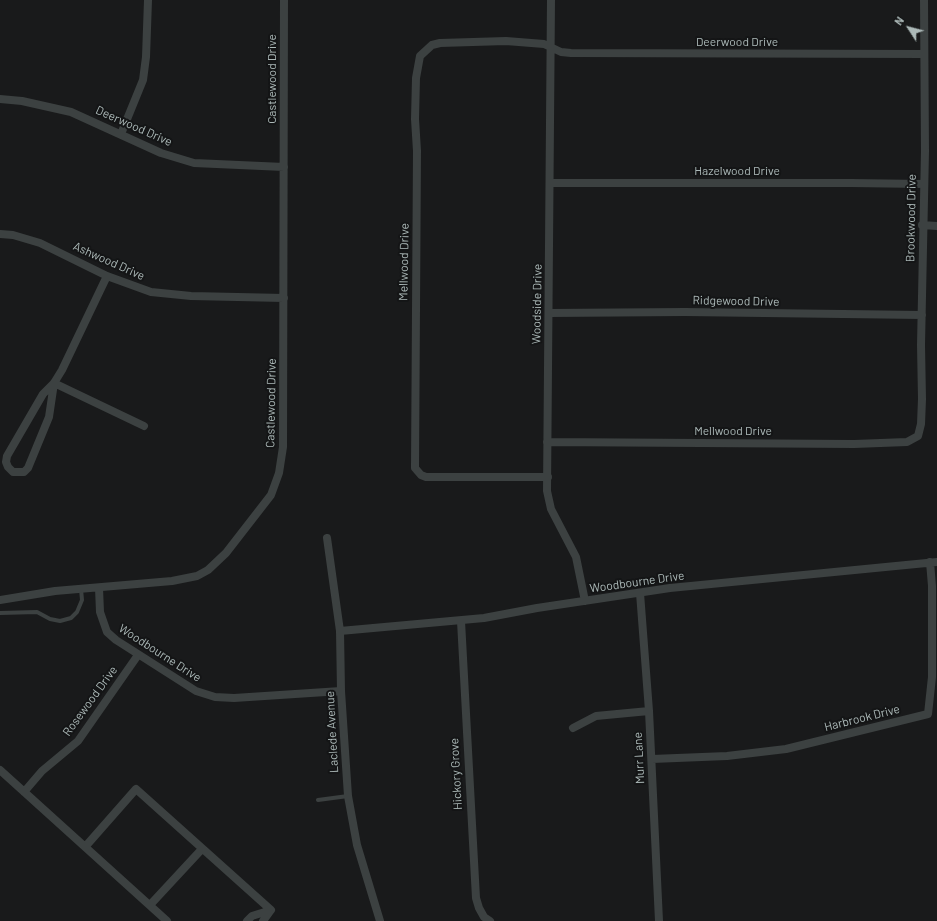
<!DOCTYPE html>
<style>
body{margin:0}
#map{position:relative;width:937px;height:921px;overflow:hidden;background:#191a1b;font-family:Barlow,sans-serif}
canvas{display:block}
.north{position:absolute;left:889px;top:8px;width:40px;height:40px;-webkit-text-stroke:3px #141516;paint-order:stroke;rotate:306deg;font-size:11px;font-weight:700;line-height:16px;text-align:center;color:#acb9b8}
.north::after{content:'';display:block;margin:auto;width:14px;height:18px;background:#acb9b8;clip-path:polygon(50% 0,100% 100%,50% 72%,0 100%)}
</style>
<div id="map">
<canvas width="937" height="921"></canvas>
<div class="north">N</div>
</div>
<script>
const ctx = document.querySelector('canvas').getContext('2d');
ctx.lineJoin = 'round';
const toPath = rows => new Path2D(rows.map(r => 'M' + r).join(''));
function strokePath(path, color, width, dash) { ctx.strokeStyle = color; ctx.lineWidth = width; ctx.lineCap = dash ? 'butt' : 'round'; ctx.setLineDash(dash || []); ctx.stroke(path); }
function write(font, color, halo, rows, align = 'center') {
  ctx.font = font + ' Barlow,sans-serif'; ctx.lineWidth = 4; ctx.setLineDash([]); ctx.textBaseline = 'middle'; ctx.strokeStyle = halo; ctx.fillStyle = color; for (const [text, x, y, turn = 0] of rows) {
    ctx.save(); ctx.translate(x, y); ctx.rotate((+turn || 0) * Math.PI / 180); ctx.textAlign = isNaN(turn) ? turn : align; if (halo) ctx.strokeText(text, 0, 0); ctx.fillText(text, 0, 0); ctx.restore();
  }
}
const service = toPath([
 [0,613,37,612,50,619,60,621,71,618,77,612,82,600,81,589],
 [318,800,348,796]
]);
const minor = toPath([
 [551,0,547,491,551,509,576,557,585,601],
 [0,99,22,101,71,112,161,153,194,163,284,167],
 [121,134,143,80,146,57,148,0],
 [550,183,851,183,924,184],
 [922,225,937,226],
 [0,234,13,235,40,243,107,276,151,292,191,296,284,298],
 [107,276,62,370,54,383,144,426],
 [549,313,685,312,922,315],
 [54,383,49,417,28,468,24,472,13,472,8,467,6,462,7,456,43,394,54,383],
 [547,442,854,444,907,442,918,436,921,424,922,399,921,345,925,151,924,0],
 [548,477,426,477,421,475,415,468,417,151,415,119,416,78,420,56,432,45,440,43,506,41,544,44,561,52,571,53,924,54],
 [327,538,340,631,341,691,348,796,357,845,380,921],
 [99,588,100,612,107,632,116,640,196,691,215,697,234,698,341,691],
 [640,593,649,711,659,921],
 [0,600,55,591,172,581,197,576,208,570,226,553,271,495,279,473,283,447,284,0],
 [461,621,476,898,479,908,484,917,490,921],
 [340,631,484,618,537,608,670,588,937,562],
 [573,728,596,716,649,711],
 [652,759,727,756,786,749,928,714,932,677,932,586,930,562],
 [0,770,167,921],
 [24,792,42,771,78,741,138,655],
 [85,847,136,789,271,910],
 [150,905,201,850],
 [247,921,252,916,271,910,263,921]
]);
const streetNames = [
 ["Deerwood Drive",737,42],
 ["Castlewood Drive",272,79,-90],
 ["Deerwood Drive",134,126,24],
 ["Hazelwood Drive",737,171],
 ["Brookwood Drive",911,218,-89],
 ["Ashwood Drive",109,261,24],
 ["Mellwood Drive",404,262,-89],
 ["Ridgewood Drive",736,301,1],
 ["Woodside Drive",537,304,-89],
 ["Castlewood Drive",271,403,-89],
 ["Mellwood Drive",733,431],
 ["Woodbourne Drive",637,582,-8],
 ["Woodbourne Drive",160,653,33],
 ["Rosewood Drive",90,701,-54],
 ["Harbrook Drive",862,718,-14],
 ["Laclede Avenue",332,732,-93],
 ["Murr Lane",639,758,-93],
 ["Hickory Grove",456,774,-93]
];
strokePath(service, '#3c4141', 4);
strokePath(minor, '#3c4141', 8);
write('12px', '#acb9b8', '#141516', streetNames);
</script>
